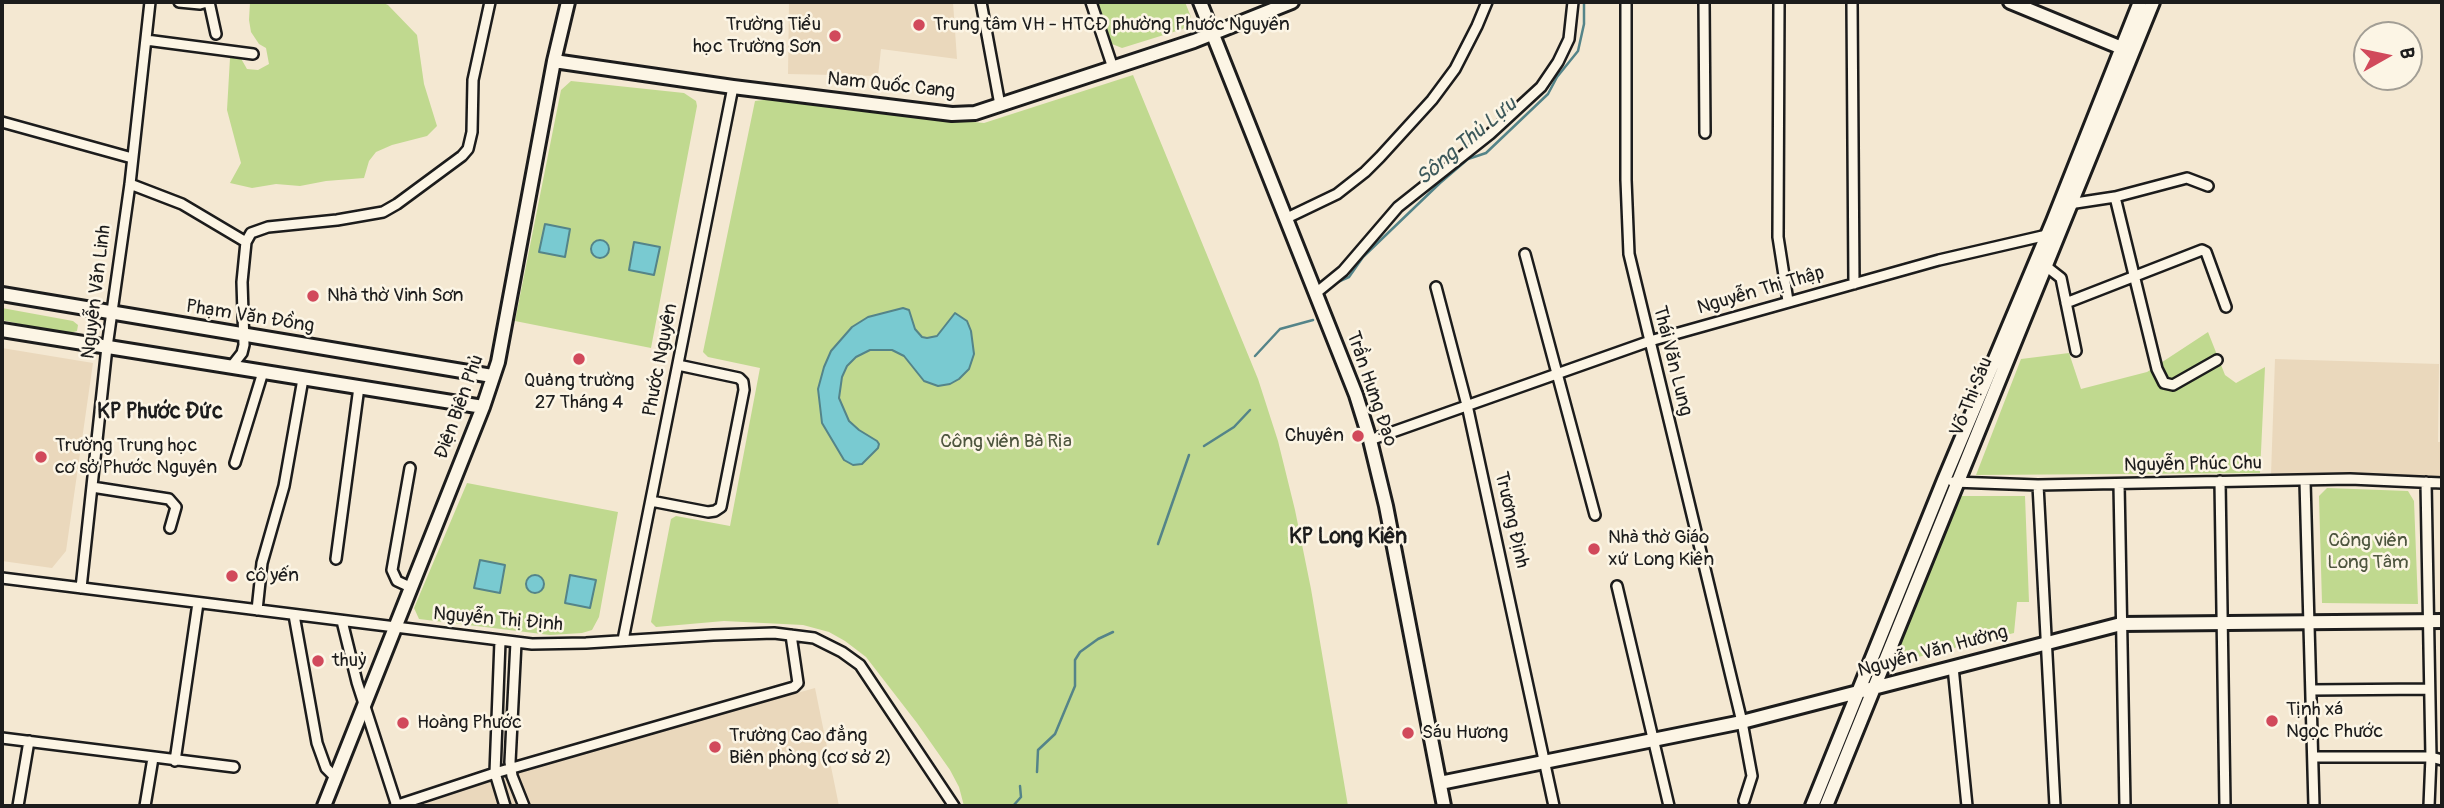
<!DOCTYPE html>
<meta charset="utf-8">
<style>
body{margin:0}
#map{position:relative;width:2444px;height:808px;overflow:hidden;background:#f4e8d2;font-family:Pangolin,sans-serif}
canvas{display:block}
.frame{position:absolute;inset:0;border:4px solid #1c1c1c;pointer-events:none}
.north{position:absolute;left:2353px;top:21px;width:70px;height:70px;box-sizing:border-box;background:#fcf5e5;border:2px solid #a29e95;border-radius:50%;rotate:81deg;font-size:19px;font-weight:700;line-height:28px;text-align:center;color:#1c1c1c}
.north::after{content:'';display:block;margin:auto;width:24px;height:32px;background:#d1495b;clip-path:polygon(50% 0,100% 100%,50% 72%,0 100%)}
</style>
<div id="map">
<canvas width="2444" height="808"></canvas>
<div class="frame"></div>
<div class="north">B</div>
</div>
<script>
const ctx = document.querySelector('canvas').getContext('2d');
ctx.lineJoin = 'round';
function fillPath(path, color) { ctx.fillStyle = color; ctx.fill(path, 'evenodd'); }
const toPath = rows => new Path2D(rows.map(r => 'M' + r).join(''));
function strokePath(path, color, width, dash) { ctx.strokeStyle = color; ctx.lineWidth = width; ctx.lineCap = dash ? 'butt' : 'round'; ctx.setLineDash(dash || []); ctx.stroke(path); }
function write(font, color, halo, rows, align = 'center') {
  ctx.font = font + ' Pangolin,sans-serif'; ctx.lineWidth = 5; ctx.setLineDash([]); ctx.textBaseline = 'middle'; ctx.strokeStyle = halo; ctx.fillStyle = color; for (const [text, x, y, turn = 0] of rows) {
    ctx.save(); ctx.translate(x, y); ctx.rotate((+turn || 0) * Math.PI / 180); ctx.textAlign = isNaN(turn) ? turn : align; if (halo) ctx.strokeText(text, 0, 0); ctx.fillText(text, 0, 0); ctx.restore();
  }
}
const built = toPath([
 [789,2,953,2,957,59,881,49,878,76,788,74],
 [2,348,93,363,66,551,52,568,2,561],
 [2275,359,2439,364,2438,442,2442,442,2442,479,2271,475],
 [815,688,839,806,391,806]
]);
const green = toPath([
 [250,2,381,2,388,5,417,35,424,84,437,126,427,136,392,145,376,152,369,161,364,178,326,181,300,186,276,184,252,188,230,183,241,163,227,110,230,58,239,55,247,69,258,70,269,64,266,48,259,44,251,32,249,20],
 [1098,2,1185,2,1191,17,1183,29,1122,48,1112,44],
 [1133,75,1258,379,1278,441,1295,510,1311,589,1348,806,964,806,959,787,950,770,917,723,866,657,845,641,829,632,803,625,724,621,656,627,651,622,671,519,676,516,730,526,760,368,708,357,703,352,755,101,772,99,834,108,984,123],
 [571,81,684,93,696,101,697,106,651,348,515,321,561,90],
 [2,308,73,321,78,325,77,331,66,334,2,320],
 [2208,332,2225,375,2236,383,2265,367,2260,473,1976,475,2021,359,2069,353,2081,389,2147,372],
 [467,483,618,512,599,617,592,630,582,633,550,635,419,619,414,608],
 [2327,488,2408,491,2414,501,2418,604,2322,603,2319,496],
 [1961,496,2025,496,2029,602,2017,602,2014,633,1886,665]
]);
const water = toPath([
 [545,224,570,229,565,257,539,252,545,224],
 '591 249a9 9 0 1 1 18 0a9 9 0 1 1-18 0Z',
 [634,242,660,247,654,275,629,270,634,242],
 [903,308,909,310,915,329,922,337,927,338,937,336,955,313,967,321,971,331,974,354,969,369,959,379,950,384,938,386,924,381,904,356,892,350,870,350,856,357,847,366,842,377,839,398,849,421,859,430,877,441,879,444,878,448,862,464,853,465,844,460,822,423,818,389,824,367,831,351,852,327,868,317,903,308],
 [480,560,505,565,500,593,474,588,480,560],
 [570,575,596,580,590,608,565,603,570,575],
 '526 584a9 9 0 1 1 18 0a9 9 0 1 1-18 0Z'
]);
const stream = toPath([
 [1333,284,1349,277,1363,257,1440,183,1468,159,1486,153,1548,94,1557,77,1578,51,1584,24,1584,2],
 [1255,356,1280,329,1313,320],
 [1204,446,1234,427,1250,410],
 [1158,544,1189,455],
 [1037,772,1038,750,1055,734,1075,686,1075,660,1080,652,1098,639,1113,632],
 [1013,806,1021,797,1020,786]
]);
const street = toPath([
 [179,2,200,4,207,2],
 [209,2,216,34],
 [981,2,1000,105],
 [1091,2,1113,68],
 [1626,2,1626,180,1629,254,1742,722,1752,776,1744,801],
 [1704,2,1705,133],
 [1779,2,1778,237,1788,301],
 [1852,2,1854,284],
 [146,40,253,54],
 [2,122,132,158],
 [130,184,182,204,246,242],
 [2115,197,2187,178,2208,186],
 [2069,204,2115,197,2157,369,2164,383,2173,385,2217,360],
 [1287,218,1337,194,1365,172,1380,157,1432,100,1455,69,1477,26,1487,2],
 [1525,254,1595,515],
 [2047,267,2061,278,2076,351],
 [1436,287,1467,405,1554,806],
 [1316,293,1343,271,1398,207,1490,134,1541,87,1558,62,1569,39,1573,2],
 [2066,303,2202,250,2206,252,2226,307],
 [231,367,242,353,244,345,242,282,246,242,251,233,268,227,337,220,383,212,397,204,462,156,468,149,472,132,473,80,490,2],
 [1370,440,1650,341,1939,260,2047,235],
 [235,463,263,372],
 [410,468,392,570,397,581,410,587],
 [2220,481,2225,806],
 [2305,481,2314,806],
 [1953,482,2038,485,2350,479,2442,483],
 [2426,482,2431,757,2429,806],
 [2119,484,2125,806],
 [2038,485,2055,806],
 [92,487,169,499,176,507,170,528],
 [651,501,708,512,715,511,721,507,744,390,743,382,739,378,678,365],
 [336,559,359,387],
 [2,578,532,644,586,643,713,635,774,633,814,638,842,652,860,665,954,806],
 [1617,586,1669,806],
 [81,588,107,347,130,184,150,2],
 [257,610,262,563,284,486,303,379],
 [294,615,317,743,326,768,336,778],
 [342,621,357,682,397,806],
 [623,640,733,87],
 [500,641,495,773,505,806],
 [516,642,510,762,512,776,524,806],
 [1953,667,1967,806],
 [2311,690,2429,689],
 [2,738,234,767],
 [2313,757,2431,757,2442,760],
 [175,761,198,603],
 [18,806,29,741],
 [145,806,153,758],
 [395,806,495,773,794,687,798,683,791,635]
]);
const secondary = toPath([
 [1200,2,1356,395,1370,440,1386,506,1444,806],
 [2010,2,2129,51],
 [554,61,733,87,952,114,975,113,1194,41,1292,2],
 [2,294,492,376],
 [2,330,483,407],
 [1440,783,1742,722,2121,624,2442,621],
 [324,806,483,407,498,362,554,61,568,2],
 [1812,806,1944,480,2053,221,2140,2],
 [1826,806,2153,2]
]);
const markers = [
 [919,25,7,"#d1495b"],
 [835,36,7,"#d1495b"],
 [313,296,7,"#d1495b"],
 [579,359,7,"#d1495b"],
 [1358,436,7,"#d1495b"],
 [41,457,7,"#d1495b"],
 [1594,549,7,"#d1495b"],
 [232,576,7,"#d1495b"],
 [318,661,7,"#d1495b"],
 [2272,721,7,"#d1495b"],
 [403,723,7,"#d1495b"],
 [1408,733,7,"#d1495b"],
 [715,747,7,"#d1495b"]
];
const poiNames = [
 ["Trường Tiểu",821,25,"right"],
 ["học Trường Sơn",821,47,"right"],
 ["Trung tâm VH - HTCĐ phường Phước Nguyên",933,25],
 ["Nhà thờ Vinh Sơn",327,296],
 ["Quảng trường",579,381,"center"],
 ["27 Tháng 4",579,403,"center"],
 ["Chuyên",1344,436,"right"],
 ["Trường Trung học",55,446],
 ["cơ sở Phước Nguyên",55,468],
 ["Nhà thờ Giáo",1608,538],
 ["xứ Long Kiên",1608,560],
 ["cô yến",246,576],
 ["thuỷ",332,661],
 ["Tịnh xá",2286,710],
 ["Ngọc Phước",2286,732],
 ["Hoàng Phước",417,723],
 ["Sáu Hương",1422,733],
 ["Trường Cao đẳng",729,736],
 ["Biên phòng (cơ sở 2)",729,758]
];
const streetNames = [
 ["Nam Quốc Cang",891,86,6],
 ["Nguyễn Thị Thập",1761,291,-16],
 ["Nguyễn Văn Linh",97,292,-83],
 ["Phạm Văn Đồng",250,317,9],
 ["Phước Nguyên",661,360,-79],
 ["Thái Văn Lung",1672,361,76],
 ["Trần Hưng Đạo",1371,389,71],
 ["Võ Thị Sáu",1972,397,-68],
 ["Điện Biên Phủ",460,407,-70],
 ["Nguyễn Phúc Chu",2193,465,-1],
 ["Trương Định",1511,520,77],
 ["Nguyễn Thị Định",498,620,5],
 ["Nguyễn Văn Hưởng",1933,652,-15]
];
const parkNames = [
 ["Công viên Bà Rịa",1006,442],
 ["Công viên",2368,541],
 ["Long Tâm",2368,563]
];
const waterNames = [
 ["Sông Thủ Lựu",1467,142,-40]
];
const neighbourhoodNames = [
 ["KP Phước Đức",160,413],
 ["KP Long Kiên",1348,538]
];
fillPath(built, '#ead8bc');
fillPath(green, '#c0d98f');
fillPath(water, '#79cad1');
strokePath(water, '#548489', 2);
strokePath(stream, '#548489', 2.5);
strokePath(street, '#1c1c1c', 14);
strokePath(secondary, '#1c1c1c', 18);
strokePath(street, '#fcf5e5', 9);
strokePath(secondary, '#fcf5e5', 12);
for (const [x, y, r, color] of markers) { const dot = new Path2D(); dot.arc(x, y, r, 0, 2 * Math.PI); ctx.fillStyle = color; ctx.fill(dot); strokePath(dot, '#fcf5e5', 2.5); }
write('19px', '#1c1c1c', '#fcf5e5', poiNames, 'left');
write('19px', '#1c1c1c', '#fcf5e5', streetNames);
write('19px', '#4d553e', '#fcf5e5', parkNames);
write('italic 21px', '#3d595b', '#fcf5e5', waterNames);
write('bold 21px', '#1c1c1c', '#fcf5e5', neighbourhoodNames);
</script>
